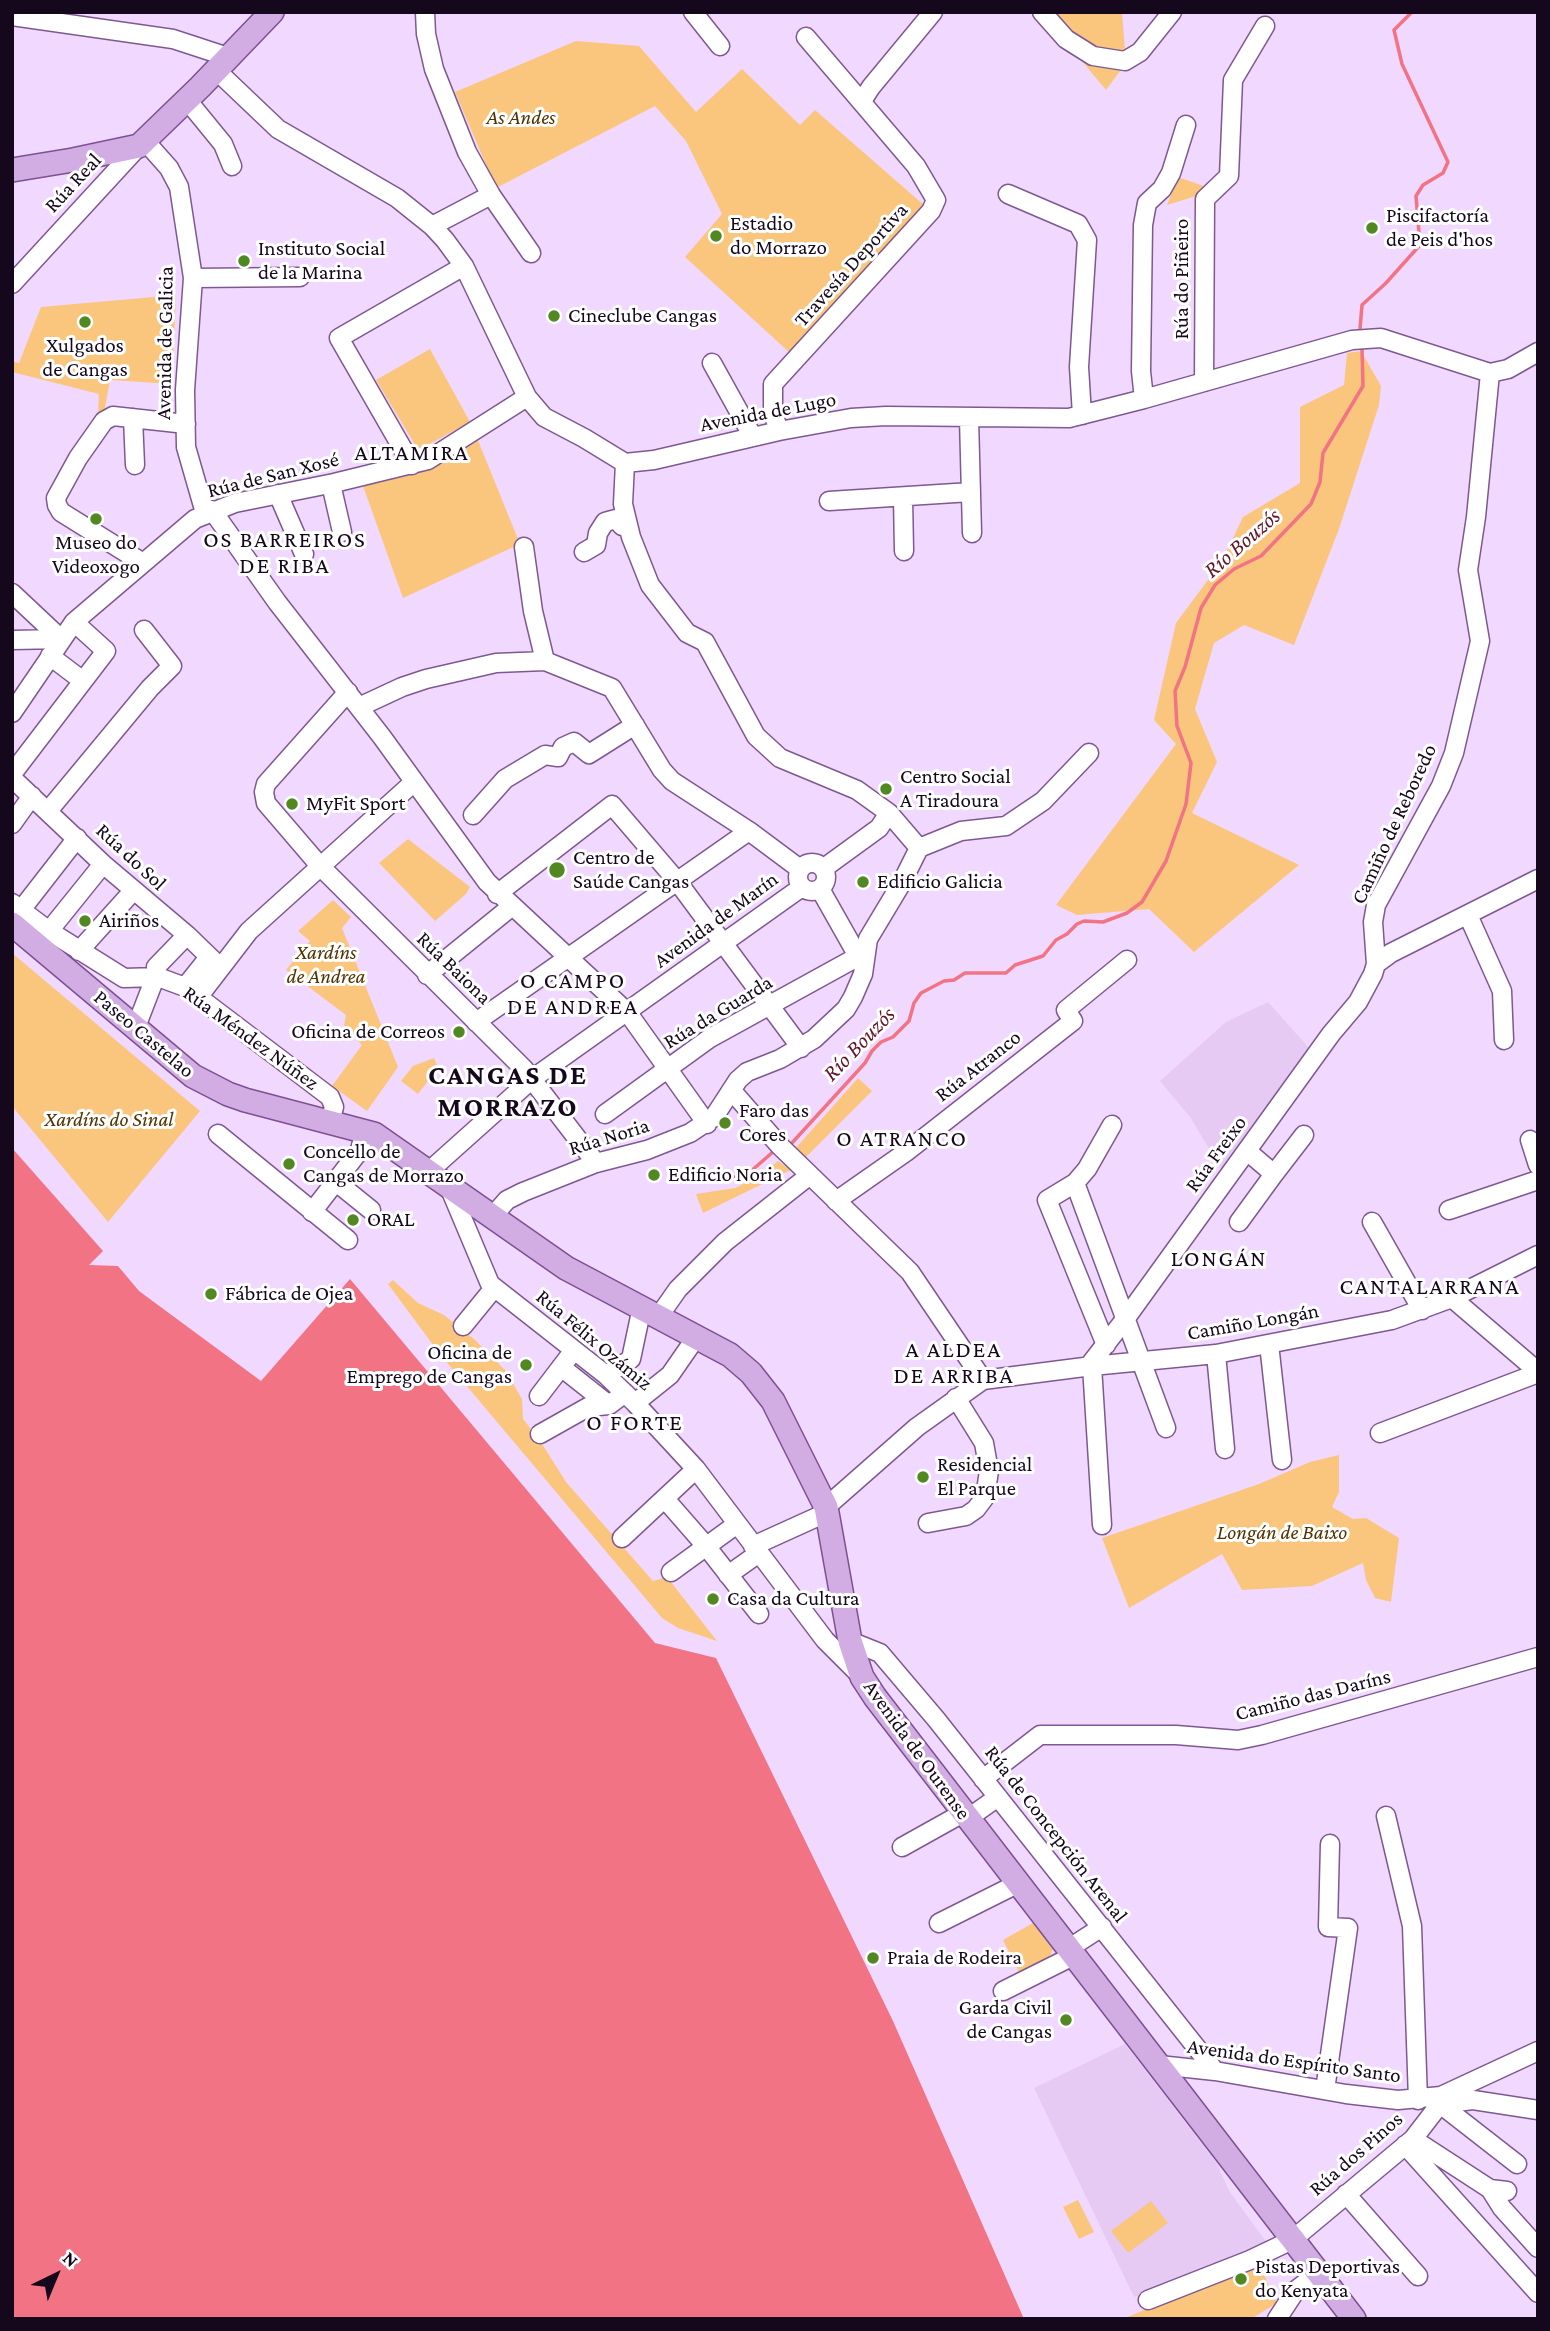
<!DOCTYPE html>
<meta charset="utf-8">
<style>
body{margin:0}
#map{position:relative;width:1550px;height:2331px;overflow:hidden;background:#f1d8ff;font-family:"Crimson Pro",serif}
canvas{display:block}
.frame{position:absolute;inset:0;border:14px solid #15071c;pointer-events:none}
.north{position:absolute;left:21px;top:2240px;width:70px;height:70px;-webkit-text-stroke:5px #fff;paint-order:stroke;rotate:43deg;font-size:19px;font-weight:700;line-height:28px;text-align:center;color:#15071c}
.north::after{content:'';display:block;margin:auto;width:24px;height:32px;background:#15071c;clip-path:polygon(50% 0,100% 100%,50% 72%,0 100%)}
</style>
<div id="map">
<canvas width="1550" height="2331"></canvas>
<div class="frame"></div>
<div class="north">N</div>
</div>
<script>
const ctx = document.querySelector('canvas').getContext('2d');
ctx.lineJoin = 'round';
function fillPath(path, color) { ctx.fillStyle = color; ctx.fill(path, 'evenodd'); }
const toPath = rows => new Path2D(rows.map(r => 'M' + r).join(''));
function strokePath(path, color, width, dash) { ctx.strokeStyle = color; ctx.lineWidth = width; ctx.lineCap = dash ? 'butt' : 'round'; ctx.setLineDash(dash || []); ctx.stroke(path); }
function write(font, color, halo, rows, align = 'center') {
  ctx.font = font + ' "Crimson Pro",serif'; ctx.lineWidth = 6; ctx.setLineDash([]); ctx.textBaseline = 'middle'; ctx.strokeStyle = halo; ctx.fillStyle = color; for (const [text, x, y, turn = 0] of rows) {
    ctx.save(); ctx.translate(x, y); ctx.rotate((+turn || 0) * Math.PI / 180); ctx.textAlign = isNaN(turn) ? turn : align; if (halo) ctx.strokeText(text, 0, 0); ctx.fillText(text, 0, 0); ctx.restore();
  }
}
const built = toPath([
 [1268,1002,1311,1050,1223,1172,1190,1117,1160,1081,1226,1022],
 [1125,2044,1216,2162,1229,2191,1270,2247,1134,2297,1034,2088]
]);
const green = toPath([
 [1041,12,1122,12,1126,63,1106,90],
 [576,41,639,46,696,112,742,69,800,125,815,110,925,206,790,353,685,257,722,214,686,141,655,106,496,188,455,92],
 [1178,177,1201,185,1212,191,1167,205],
 [176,295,172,384,110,380,104,413,98,414,99,394,12,372,12,361,19,363,41,307],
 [430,349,470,422,422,448,417,448,376,380],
 [1361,351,1381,386,1379,405,1339,529,1294,645,1244,625,1214,643,1195,709,1217,762,1192,813,1299,865,1194,952,1149,909,1077,915,1056,905,1176,744,1154,720,1176,623,1222,561,1243,517,1300,483,1300,407,1344,385,1347,353],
 [477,438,520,544,403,598,363,486,431,466],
 [408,839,470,887,466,894,435,921,379,863],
 [333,900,351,917,342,928,398,1067,367,1111,332,1086,362,1045,344,1026,346,1015,286,970,310,941,298,931],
 [12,953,200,1111,108,1222,12,1106],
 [434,1058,438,1068,418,1094,401,1081,413,1066],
 [858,1078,872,1091,805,1158,795,1149],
 [778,1161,791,1170,703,1213,696,1194,735,1188,758,1177],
 [393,1280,418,1303,444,1315,475,1340,505,1370,522,1399,523,1419,539,1439,566,1482,653,1581,667,1577,717,1641,678,1628,662,1618,439,1353,388,1284],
 [1339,1455,1339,1492,1332,1507,1353,1519,1366,1518,1399,1538,1391,1602,1375,1598,1366,1580,1363,1563,1312,1586,1242,1590,1222,1554,1129,1608,1102,1538,1259,1484,1310,1462],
 [1033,1923,1053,1949,1049,1958,1019,1972,1003,1940],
 [1078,2200,1094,2232,1079,2239,1063,2207],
 [1151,2201,1168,2223,1128,2253,1111,2231],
 [1258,2261,1277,2303,1251,2319,1123,2319]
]);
const water = toPath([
 [12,1148,103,1251,89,1265,118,1266,139,1291,261,1381,350,1279,655,1643,716,1658,893,2021,1024,2319,12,2319]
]);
const stream = toPath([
 [1360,329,1362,305,1386,283,1420,245,1416,196,1423,185,1443,173,1448,162,1402,64,1394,30,1412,12],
 [791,1144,865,1063,872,1051,881,1042,893,1037,909,1021,914,1003,921,993,944,981,954,980,965,973,1006,973,1015,965,1043,956,1056,940,1067,934,1077,924,1084,921,1103,922,1127,913,1142,902,1166,861,1186,804,1191,763,1177,726,1175,691,1185,667,1201,608,1215,585,1234,569,1261,556,1311,504,1320,482,1323,453,1363,386,1362,349],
 [697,1178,738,1177,750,1172,774,1151]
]);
const minor = toPath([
 [425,12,426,34,434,69,467,152,491,195,531,253],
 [693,12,720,46],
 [1042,12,1066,39,1093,56,1125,61,1140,52,1172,12],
 [12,16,173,39,228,57],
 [216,70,278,129,397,198,432,226,445,240,464,266,527,397,544,417,584,438,625,463,654,460,779,431,851,418,886,416,1069,418,1144,399,1352,340,1381,338,1490,373,1508,369,1538,352],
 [187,100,223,144,232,166],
 [862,101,871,87,933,12],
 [145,141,169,168,179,187,193,278,185,390,186,447,205,513],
 [1008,194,1078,224,1087,240,1079,367,1082,415],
 [432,226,491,195],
 [193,278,300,277],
 [12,284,139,146],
 [712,363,753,437],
 [1204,382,1205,199,1229,176,1233,80,1265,26],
 [1144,399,1141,371,1143,225,1147,203,1162,189,1171,173,1186,125],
 [133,418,135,465],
 [969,418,972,533],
 [779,431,773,413,773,384,931,211,936,200,916,166,806,37],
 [625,463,623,504,631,537,650,585,687,633,705,642,756,736,780,758,857,790,889,813,919,848],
 [412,465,339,338,464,266],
 [331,484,342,532],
 [278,494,304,554],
 [903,497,904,551],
 [829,501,971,492],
 [212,510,277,602,382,737,487,882,628,1013,707,1124],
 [524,547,533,611,545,661],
 [584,552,596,545,598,533,605,522,616,519,622,526,628,525],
 [143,563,61,512,57,505,56,498,78,458,104,421,113,416,186,424],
 [12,593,61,639],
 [12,640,61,639],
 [50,656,83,681],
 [348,692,266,784,264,792,266,803,320,866,524,1069,596,1163],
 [359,707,402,687,426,679,496,663,545,661,612,688,662,770,672,781,749,831,800,869],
 [12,713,74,622,195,519,235,503,334,483,428,460,527,397],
 [12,774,106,651,74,622],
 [12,778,103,864,187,935,220,967],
 [48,811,150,688,172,666,144,630],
 [473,815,505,779,545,755,558,757,563,747,574,742,589,754,635,725],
 [12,824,32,796],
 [919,848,961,831,1006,826,1043,801,1089,753],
 '798 877a14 14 0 1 1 28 0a14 14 0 1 1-28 0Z',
 [824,868,879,828,889,813],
 [820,889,863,965],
 [497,894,612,805,677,881,801,1048],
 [12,903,49,931,124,978,158,977,156,967,187,935],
 [21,910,77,838],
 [1468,915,1502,991,1504,1040],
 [49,931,103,864],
 [79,951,133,891],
 [1376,964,1391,953,1538,879],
 [427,975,511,907],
 [185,987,209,957],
 [199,996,249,931,414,782],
 [476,1022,749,831],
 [136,1027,153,983,158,977,185,987,330,1097,334,1107,330,1122],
 [732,1091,780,1146,910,1272,983,1380],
 [605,1114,710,1038,859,956],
 [218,1134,348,1240],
 [1530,1140,1538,1165],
 [427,1173,532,1079,802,887],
 [1274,1174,1304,1135],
 [335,1181,371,1210],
 [1075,1183,1166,1428],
 [450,1189,490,1284,606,1375,635,1403,696,1469,825,1640,860,1675],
 [836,1201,906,1152,1073,1021,1066,1010,1127,960],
 [1449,1210,1538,1180],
 [312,1212,360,1150,365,1131],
 [492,1217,507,1200,523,1192,596,1163,647,1150,690,1133,714,1117,738,1080,747,1072,780,1059,814,1039,846,1009,853,997,863,974,868,939,901,884,919,848],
 [1239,1222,1274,1174,1247,1151],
 [1372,1222,1422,1310],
 [659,1316,678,1289,725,1242,810,1175],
 [463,1326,494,1288],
 [1269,1344,1282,1460],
 [1106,1345,1047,1200,1075,1183,1087,1169,1112,1125],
 [1216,1354,1225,1449],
 [1092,1366,1102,1525],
 [561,1367,609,1405],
 [1088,1367,1126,1318,1331,1034,1358,1002,1373,974,1376,964,1373,922,1376,905,1441,786,1454,753,1480,641,1468,570,1476,517,1490,373],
 [606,1375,631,1359,642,1307],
 [539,1396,568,1358],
 [635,1403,670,1375,697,1336],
 [1380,1433,1533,1375,1535,1369,1452,1298],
 [540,1434,588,1407,609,1405,625,1393],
 [665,1499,706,1546,759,1614],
 [826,1507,917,1427,983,1380,1092,1366,1216,1354,1392,1320,1452,1298,1538,1255],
 [928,1523,966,1516,976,1509,985,1497,989,1471,984,1443,956,1398],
 [622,1538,696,1469],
 [753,1546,828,1512],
 [671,1572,737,1524],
 [728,1575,759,1553],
 [850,1641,880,1653,936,1719,1215,2071],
 [983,1779,1040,1735,1176,1735,1238,1740,1262,1735,1538,1657],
 [1386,1816,1412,1926,1418,2100],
 [967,1819,998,1797],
 [902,1847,963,1813],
 [939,1923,1017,1884],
 [1068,1949,1102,1927],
 [1003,1991,1073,1956],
 [1159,2065,1215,2071,1346,2094,1398,2100,1441,2096,1538,2051],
 [1325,2090,1348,1928,1328,1927,1330,1844],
 [1440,2104,1473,2100,1538,2110],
 [1440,2104,1517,2164],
 [1413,2139,1490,2189,1507,2191],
 [1405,2145,1538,2293],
 [1490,2189,1502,2208,1538,2248],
 [1346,2194,1418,2276],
 [1148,2300,1250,2260,1292,2240,1413,2139,1440,2104,1441,2096],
 [1277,2319,1296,2290,1318,2273]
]);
const major = toPath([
 [12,170,73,160,139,146,200,87,272,12],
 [12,924,193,1076,228,1094,245,1100,374,1134,566,1268,730,1355,751,1373,773,1401,826,1507,850,1641,862,1677,875,1697,1354,2319]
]);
const markers = [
 [1372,228,7,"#518822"],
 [716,236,7,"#518822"],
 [244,261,7,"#518822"],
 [554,316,7,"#518822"],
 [85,322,7,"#518822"],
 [96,519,7,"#518822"],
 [886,789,7,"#518822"],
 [292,804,7,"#518822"],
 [557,870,9,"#518822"],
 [863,882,7,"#518822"],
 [85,921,7,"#518822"],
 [459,1032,7,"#518822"],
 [725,1123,7,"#518822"],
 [289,1164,7,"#518822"],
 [654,1175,7,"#518822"],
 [353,1220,7,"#518822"],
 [211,1294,7,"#518822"],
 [526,1365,7,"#518822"],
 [923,1477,7,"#518822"],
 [713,1599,7,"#518822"],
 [873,1958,7,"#518822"],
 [1066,2020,7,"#518822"],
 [1241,2279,7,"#518822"]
];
const parkNames = [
 ["As Andes",521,118],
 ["Xardíns",326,953],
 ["de Andrea",326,977],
 ["Xardíns do Sinal",109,1120],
 ["Longán de Baixo",1282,1533]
];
const streetNames = [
 ["Rúa Real",73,183,-47],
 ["Travesía Deportiva",851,265,-48],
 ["Rúa do Piñeiro",1182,279,-90],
 ["Avenida de Galicia",165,343,-89],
 ["Avenida de Lugo",768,412,-11],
 ["Rúa de San Xosé",273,475,-14],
 ["Camiño de Reboredo",1394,824,-65],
 ["Rúa do Sol",131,857,43],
 ["Avenida de Marín",716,920,-36],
 ["Rúa Baiona",454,968,44],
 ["Rúa da Guarda",718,1012,-31],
 ["Paseo Castelao",144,1034,40],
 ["Rúa Méndez Núñez",251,1038,36],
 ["Rúa Atranco",978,1066,-38],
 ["Rúa Noria",609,1137,-17],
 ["Rúa Freixo",1216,1154,-54],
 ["Camiño Longán",1253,1322,-10],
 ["Rúa Félix Ozámiz",594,1340,40],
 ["Camiño das Daríns",1313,1695,-14],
 ["Avenida de Ourense",917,1750,54],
 ["Rúa de Concepción Arenal",1056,1834,52],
 ["Avenida do Espírito Santo",1294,2061,8],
 ["Rúa dos Pinos",1356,2154,-41]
];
const poiNames = [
 ["Piscifactoría",1386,216],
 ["de Peis d'hos",1386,240],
 ["Estadio",730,224],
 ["do Morrazo",730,248],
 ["Instituto Social",258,249],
 ["de la Marina",258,273],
 ["Cineclube Cangas",568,316],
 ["Xulgados",85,346,"center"],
 ["de Cangas",85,370,"center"],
 ["Museo do",96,543,"center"],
 ["Videoxogo",96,567,"center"],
 ["Centro Social",900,777],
 ["A Tiradoura",900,801],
 ["MyFit Sport",306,804],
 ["Centro de",573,858],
 ["Saúde Cangas",573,882],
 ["Edificio Galicia",877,882],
 ["Airiños",99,921],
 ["Oficina de Correos",445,1032,"right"],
 ["Faro das",739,1111],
 ["Cores",739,1135],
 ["Concello de",303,1152],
 ["Cangas de Morrazo",303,1176],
 ["Edificio Noria",668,1175],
 ["ORAL",367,1220],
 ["Fábrica de Ojea",225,1294],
 ["Oficina de",512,1353,"right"],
 ["Emprego de Cangas",512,1377,"right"],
 ["Residencial",937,1465],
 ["El Parque",937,1489],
 ["Casa da Cultura",727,1599],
 ["Praia de Rodeira",887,1958],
 ["Garda Civil",1052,2008,"right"],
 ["de Cangas",1052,2032,"right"],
 ["Pistas Deportivas",1255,2267],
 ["do Kenyata",1255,2291]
];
const neighbourhoodNames = [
 ["ALTAMIRA",412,453],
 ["OS BARREIROS",285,540],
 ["DE RIBA",285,566],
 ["O CAMPO",573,981],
 ["DE ANDREA",573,1007],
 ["O ATRANCO",902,1139],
 ["LONGÁN",1219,1259],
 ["CANTALARRANA",1430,1287],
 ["A ALDEA",954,1350],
 ["DE ARRIBA",954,1376],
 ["O FORTE",635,1423]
];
const waterNames = [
 ["Río Bouzós",1242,543,-41],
 ["Río Bouzós",859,1044,-46]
];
const districtNames = [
 ["CANGAS DE",508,1075],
 ["MORRAZO",508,1107]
];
fillPath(built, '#e6caf4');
fillPath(green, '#fac67e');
fillPath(water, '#f27383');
strokePath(stream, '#f27383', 3.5);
strokePath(minor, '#7e5891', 21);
strokePath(major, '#7c5092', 26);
strokePath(minor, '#fff', 18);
strokePath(major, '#d1ade3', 23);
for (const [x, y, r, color] of markers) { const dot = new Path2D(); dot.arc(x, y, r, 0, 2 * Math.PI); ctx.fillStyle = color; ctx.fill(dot); strokePath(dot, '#fff', 2.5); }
write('italic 21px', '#513300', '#fff', parkNames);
write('21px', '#15071c', '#fff', streetNames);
write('21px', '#15071c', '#fff', poiNames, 'left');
ctx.letterSpacing = '2px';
write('23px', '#15071c', '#fff', neighbourhoodNames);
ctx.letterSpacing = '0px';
write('italic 23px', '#621324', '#fff', waterNames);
ctx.letterSpacing = '2px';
write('bold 28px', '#15071c', '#fff', districtNames);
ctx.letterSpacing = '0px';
</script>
